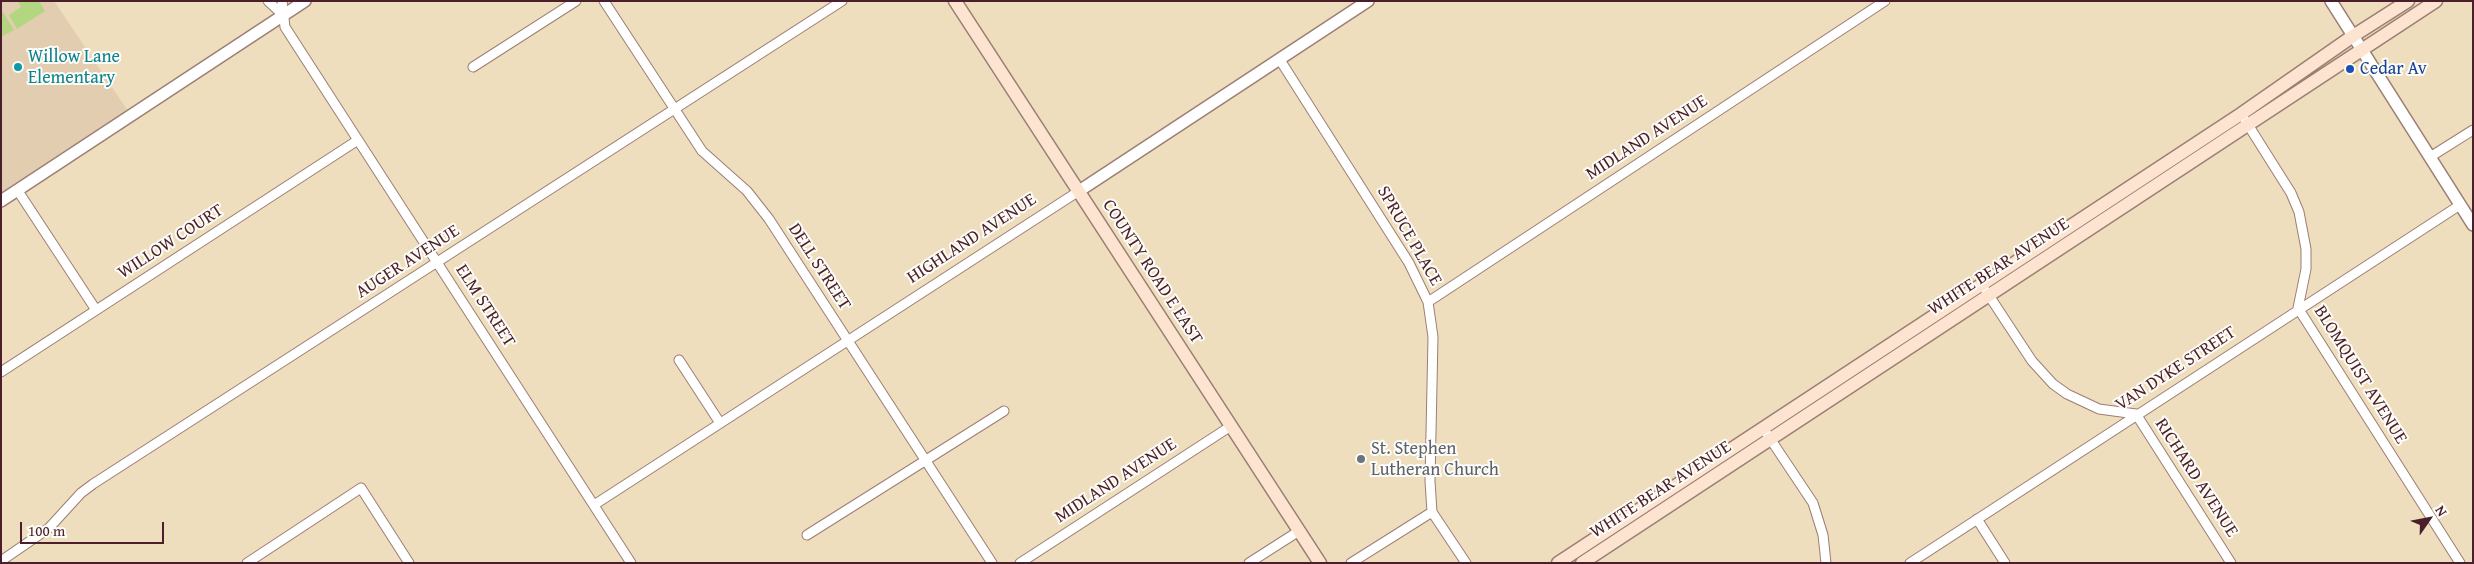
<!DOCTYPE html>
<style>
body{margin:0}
#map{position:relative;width:2474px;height:564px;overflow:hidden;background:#eedebd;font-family:"Gentium Book Plus",serif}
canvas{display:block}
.frame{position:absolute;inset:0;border:2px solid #4a1f2b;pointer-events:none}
.north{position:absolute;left:2404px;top:494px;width:50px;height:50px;-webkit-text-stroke:4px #fdfcf7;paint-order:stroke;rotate:57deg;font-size:14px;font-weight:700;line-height:20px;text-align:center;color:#4a1f2b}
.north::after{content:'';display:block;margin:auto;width:18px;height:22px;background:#4a1f2b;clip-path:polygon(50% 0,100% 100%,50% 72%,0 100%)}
.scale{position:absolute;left:20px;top:522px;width:144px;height:22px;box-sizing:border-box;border:2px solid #4a1f2b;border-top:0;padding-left:6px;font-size:15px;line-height:18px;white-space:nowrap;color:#4a1f2b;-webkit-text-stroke:4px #fdfcf7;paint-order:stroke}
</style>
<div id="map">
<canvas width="2474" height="564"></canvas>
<div class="frame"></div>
<div class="north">N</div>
<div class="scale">100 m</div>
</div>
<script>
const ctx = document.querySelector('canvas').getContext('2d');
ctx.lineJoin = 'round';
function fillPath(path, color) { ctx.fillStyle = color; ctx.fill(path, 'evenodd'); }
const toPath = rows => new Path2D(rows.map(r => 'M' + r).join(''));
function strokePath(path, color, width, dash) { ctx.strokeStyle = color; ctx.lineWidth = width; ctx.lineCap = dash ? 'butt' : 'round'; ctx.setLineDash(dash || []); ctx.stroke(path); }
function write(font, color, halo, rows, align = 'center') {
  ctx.font = font + ' "Gentium Book Plus",serif'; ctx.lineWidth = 4; ctx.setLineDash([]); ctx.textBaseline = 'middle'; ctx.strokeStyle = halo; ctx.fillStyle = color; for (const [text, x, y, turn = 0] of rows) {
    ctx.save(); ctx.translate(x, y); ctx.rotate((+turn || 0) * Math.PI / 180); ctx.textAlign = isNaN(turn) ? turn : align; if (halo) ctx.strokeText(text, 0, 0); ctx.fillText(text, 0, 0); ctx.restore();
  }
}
const built = toPath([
 [1,1,54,1,128,111,1,193]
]);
const green = toPath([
 [18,1,39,1,45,11,17,29,9,15,21,7],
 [1,9,14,30,1,37]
]);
const minor = toPath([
 [268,1,283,15],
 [282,1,285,27,631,563],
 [604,1,702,151,747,191,769,219,992,563],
 [1280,60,1409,263,1428,302,1433,337,1430,481,1432,512,1466,563],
 [473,67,576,1],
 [2245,120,2291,193,2299,212,2306,249,2306,269,2298,308,2460,563],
 [2430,157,2473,130],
 [18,191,96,310],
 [1986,291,2032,361,2053,384,2067,394,2099,409,2136,414,2231,563],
 [1428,302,1885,1],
 [679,360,720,423],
 [1,372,358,140],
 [1767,434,1813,503,1823,535,1826,563],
 [594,505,1079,191],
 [1977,519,2005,563],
 [807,535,1004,411],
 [1,561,49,528,81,493,93,484,842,1],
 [247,563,361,488,409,563],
 [1020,563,1231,426],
 [1249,563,1299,531],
 [1351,563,1432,512],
 [1910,563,2460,205]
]);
const tertiary = toPath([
 [2331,1,2473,225],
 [1079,191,1368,1],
 [1,201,305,1]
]);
const secondary = toPath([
 [955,1,1320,563],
 [1558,563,2241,114,2353,36,2408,1],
 [1582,563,2436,1]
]);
const markers = [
 [18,67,5,"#0f9aa8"],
 [2350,69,5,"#1a4fb4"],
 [1361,459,5,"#6b7280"]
];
const cultureNames = [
 ["Willow Lane",28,57],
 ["Elementary",28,78]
];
const transitNames = [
 ["Cedar Av",2360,69]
];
const streetNames = [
 ["MIDLAND AVENUE",1647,138,-33],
 ["SPRUCE PLACE",1409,236,60],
 ["HIGHLAND AVENUE",972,239,-33],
 ["WILLOW COURT",171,242,-33],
 ["AUGER AVENUE",408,262,-33],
 ["DELL STREET",819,267,57],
 ["WHITE BEAR AVENUE",1999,267,-33],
 ["COUNTY ROAD E EAST",1152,272,57],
 ["ELM STREET",485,306,57],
 ["VAN DYKE STREET",2176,369,-33],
 ["BLOMQUIST AVENUE",2360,375,58],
 ["RICHARD AVENUE",2196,478,57],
 ["MIDLAND AVENUE",1116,481,-33],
 ["WHITE BEAR AVENUE",1661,490,-33]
];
const worshipNames = [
 ["St. Stephen",1371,449],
 ["Lutheran Church",1371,470]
];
fillPath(built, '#e2cdb1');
fillPath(green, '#b3d780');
strokePath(minor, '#9c7e74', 11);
strokePath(tertiary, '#9c7e74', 14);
strokePath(secondary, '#9c7e74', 15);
strokePath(minor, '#fff', 9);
strokePath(tertiary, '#fff', 11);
strokePath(secondary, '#fde4d1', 12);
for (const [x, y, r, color] of markers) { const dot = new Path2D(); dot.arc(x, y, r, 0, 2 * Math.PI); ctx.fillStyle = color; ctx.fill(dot); strokePath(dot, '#fdfcf7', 2); }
write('18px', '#0d838f', '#fdfcf7', cultureNames, 'left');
write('18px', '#164399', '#fdfcf7', transitNames, 'left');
write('18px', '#4a1f2b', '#fdfcf7', streetNames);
write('18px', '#5b616d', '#fdfcf7', worshipNames, 'left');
</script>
